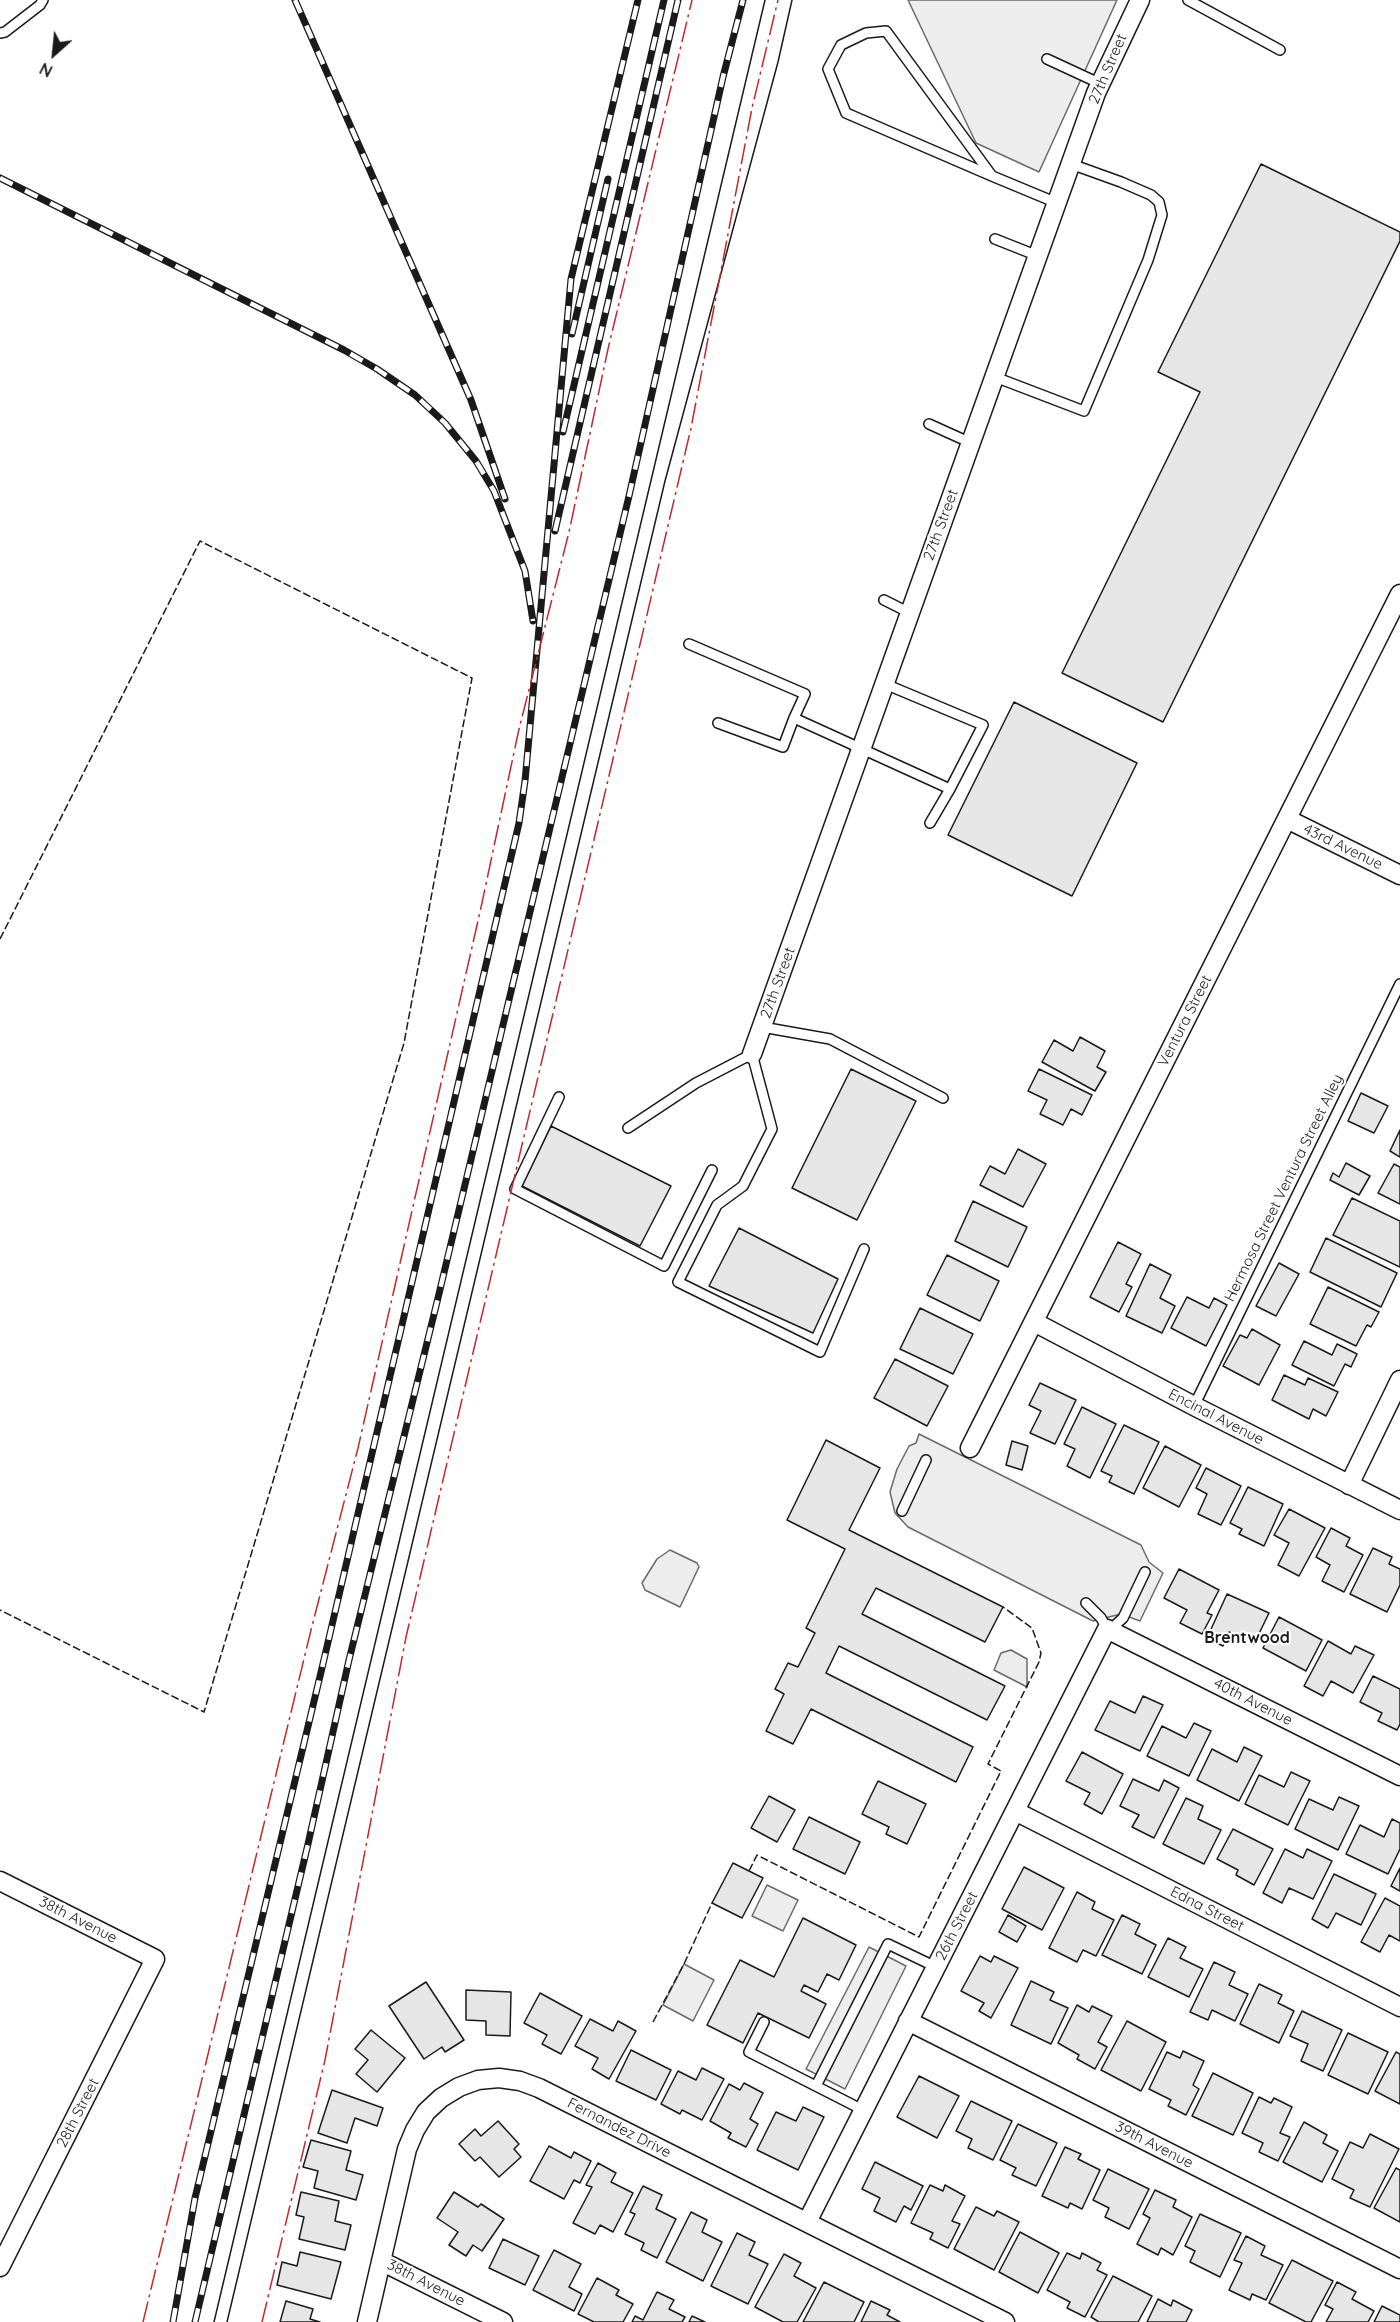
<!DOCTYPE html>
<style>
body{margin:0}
#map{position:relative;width:1400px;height:2322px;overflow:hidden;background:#fff;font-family:Quicksand,sans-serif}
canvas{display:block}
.north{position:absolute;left:24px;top:24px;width:60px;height:60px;-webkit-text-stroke:4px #fff;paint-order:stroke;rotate:207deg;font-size:16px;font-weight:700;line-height:24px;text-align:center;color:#1a1a1a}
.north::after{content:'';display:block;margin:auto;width:21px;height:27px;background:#1a1a1a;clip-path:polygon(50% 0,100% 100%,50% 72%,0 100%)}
</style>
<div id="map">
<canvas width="1400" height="2322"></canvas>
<div class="north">N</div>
</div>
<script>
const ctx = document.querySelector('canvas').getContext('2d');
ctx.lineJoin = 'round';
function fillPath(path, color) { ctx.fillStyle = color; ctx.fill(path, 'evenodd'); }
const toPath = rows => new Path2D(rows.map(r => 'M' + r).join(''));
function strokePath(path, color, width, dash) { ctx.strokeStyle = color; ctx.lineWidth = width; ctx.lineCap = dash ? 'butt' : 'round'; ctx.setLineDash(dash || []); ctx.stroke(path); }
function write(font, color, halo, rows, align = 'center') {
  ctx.font = font + ' Quicksand,sans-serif'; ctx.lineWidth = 4.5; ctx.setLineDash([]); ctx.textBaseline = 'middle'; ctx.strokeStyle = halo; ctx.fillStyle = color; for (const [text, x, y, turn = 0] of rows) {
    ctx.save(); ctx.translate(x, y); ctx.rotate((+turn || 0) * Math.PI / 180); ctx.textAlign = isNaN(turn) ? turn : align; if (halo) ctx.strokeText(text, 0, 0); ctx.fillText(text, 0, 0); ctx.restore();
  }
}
const built = toPath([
 [908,0,1117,0,1039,172,976,143,908,0],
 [919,1434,1141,1545,1149,1562,1163,1573,1140,1621,1121,1614,1093,1621,908,1527,895,1513,890,1492,897,1469,909,1446,916,1443,919,1434],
 [670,1550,697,1563,699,1567,680,1607,645,1590,642,1583,657,1559,670,1550],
 [1011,1650,1027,1659,1027,1687,994,1670,1001,1653,1011,1650],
 [767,1885,798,1900,783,1931,752,1916,767,1885],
 [869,1947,906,1966,845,2089,806,2069,869,1947],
 [684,1964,714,1980,693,2021,663,2005,684,1964]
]);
const building = toPath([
 [1261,164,1400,232,1400,241,1163,722,1062,673,1200,392,1158,372,1261,164],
 [1014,702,1137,763,1072,896,948,835,1014,702],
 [1080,1037,1105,1051,1097,1067,1106,1072,1095,1091,1042,1062,1054,1040,1073,1051,1080,1037],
 [851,1069,916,1101,857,1220,792,1188,851,1069],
 [1039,1069,1092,1095,1082,1115,1071,1109,1063,1125,1040,1114,1047,1100,1028,1091,1039,1069],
 [1361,1093,1388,1106,1374,1133,1348,1121,1361,1093],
 [551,1126,671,1186,640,1246,522,1186,551,1126],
 [1400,1130,1400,1157,1390,1151,1400,1130],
 [1018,1149,1046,1164,1023,1207,980,1185,990,1166,1005,1174,1018,1149],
 [1346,1163,1370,1176,1359,1195,1330,1180,1333,1173,1339,1177,1346,1163],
 [1394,1164,1400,1167,1400,1204,1378,1193,1394,1164],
 [1352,1198,1400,1221,1400,1267,1333,1235,1352,1198],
 [973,1201,1027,1227,1008,1267,955,1241,973,1201],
 [739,1228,838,1279,813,1333,709,1286,739,1228],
 [1326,1238,1397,1273,1381,1307,1310,1272,1326,1238],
 [1118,1242,1141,1254,1126,1284,1132,1287,1119,1312,1090,1297,1118,1242],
 [947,1255,999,1281,980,1321,927,1295,947,1255],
 [1279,1263,1299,1274,1276,1316,1256,1306,1279,1263],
 [1150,1264,1171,1275,1160,1298,1175,1306,1162,1333,1126,1316,1150,1264],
 [1328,1287,1379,1312,1371,1327,1367,1325,1356,1346,1310,1324,1328,1287],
 [1187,1297,1209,1308,1214,1298,1227,1305,1206,1346,1171,1328,1187,1297],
 [920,1308,973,1334,953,1374,900,1349,920,1308],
 [1252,1329,1280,1345,1259,1385,1223,1366,1240,1335,1247,1338,1252,1329],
 [1304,1341,1332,1355,1337,1344,1357,1354,1351,1367,1345,1364,1334,1386,1292,1365,1304,1341],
 [895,1359,948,1386,927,1426,874,1398,895,1359],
 [1284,1375,1305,1385,1308,1378,1338,1392,1326,1416,1313,1409,1309,1419,1272,1400,1284,1375],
 [1040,1383,1076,1400,1055,1444,1030,1433,1041,1411,1029,1405,1040,1383],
 [1082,1407,1116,1424,1090,1478,1067,1466,1075,1449,1064,1444,1082,1407],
 [1124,1425,1159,1442,1134,1494,1109,1482,1112,1476,1101,1471,1124,1425],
 [826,1440,880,1468,849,1530,1003,1607,985,1642,876,1588,862,1614,1005,1686,987,1720,839,1646,826,1673,973,1747,956,1782,811,1709,793,1744,766,1731,784,1694,775,1689,788,1663,798,1667,815,1633,806,1628,845,1549,787,1520,826,1440],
 [1012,1441,1028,1446,1022,1470,1006,1465,1012,1441],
 [1165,1446,1201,1465,1179,1507,1143,1488,1165,1446],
 [1206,1468,1241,1486,1221,1525,1198,1514,1207,1494,1196,1488,1206,1468],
 [1248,1487,1283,1504,1264,1546,1239,1534,1242,1529,1230,1523,1248,1487],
 [1289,1509,1325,1528,1299,1576,1278,1565,1289,1543,1274,1535,1289,1509],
 [1331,1528,1350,1538,1346,1546,1363,1555,1344,1592,1322,1581,1330,1565,1316,1557,1331,1528],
 [1373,1548,1392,1557,1389,1564,1400,1569,1400,1585,1387,1612,1350,1594,1373,1548],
 [1179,1569,1219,1590,1207,1613,1212,1615,1202,1634,1180,1623,1187,1610,1164,1598,1179,1569],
 [1227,1594,1269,1613,1254,1644,1229,1632,1223,1646,1207,1638,1227,1594],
 [1279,1617,1322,1640,1306,1671,1263,1648,1279,1617],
 [1328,1641,1351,1654,1355,1646,1374,1655,1353,1693,1331,1681,1323,1696,1304,1686,1328,1641],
 [1373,1676,1400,1689,1400,1724,1397,1730,1378,1721,1382,1713,1360,1702,1373,1676],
 [1143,1696,1163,1705,1140,1751,1095,1730,1110,1701,1135,1713,1143,1696],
 [1194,1723,1211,1731,1189,1776,1147,1756,1162,1726,1186,1738,1194,1723],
 [1244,1747,1262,1756,1239,1801,1197,1780,1212,1749,1237,1762,1244,1747],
 [1082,1752,1123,1774,1102,1814,1084,1804,1090,1793,1066,1781,1082,1752],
 [1291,1772,1310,1781,1288,1825,1245,1804,1259,1775,1284,1787,1291,1772],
 [1133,1779,1159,1791,1164,1780,1179,1788,1154,1838,1132,1827,1139,1815,1120,1806,1133,1779],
 [878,1781,926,1804,907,1844,886,1834,889,1827,862,1814,878,1781],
 [769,1796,795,1810,777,1842,751,1828,769,1796],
 [1339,1797,1359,1806,1338,1850,1295,1829,1309,1799,1333,1810,1339,1797],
 [1186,1798,1203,1806,1198,1819,1221,1830,1204,1864,1163,1844,1186,1798],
 [809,1817,860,1842,845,1874,793,1849,809,1817],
 [1392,1819,1400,1823,1400,1849,1388,1874,1346,1854,1360,1825,1384,1837,1392,1819],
 [1233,1829,1273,1849,1254,1885,1236,1875,1238,1870,1217,1859,1233,1829],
 [1285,1849,1303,1858,1307,1849,1332,1861,1313,1899,1289,1888,1282,1903,1263,1893,1285,1849],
 [733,1863,763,1878,742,1918,712,1903,733,1863],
 [1024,1867,1064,1888,1042,1930,1002,1909,1024,1867],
 [1400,1868,1400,1891,1391,1886,1400,1868],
 [1334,1874,1376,1894,1361,1925,1336,1913,1328,1928,1312,1919,1334,1874],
 [1077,1892,1095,1902,1092,1909,1114,1920,1096,1956,1083,1950,1077,1962,1049,1948,1077,1892],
 [1385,1898,1400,1906,1400,1941,1389,1935,1380,1952,1361,1942,1385,1898],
 [1008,1915,1026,1926,1017,1942,999,1932,1008,1915],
 [1122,1915,1140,1924,1135,1934,1156,1945,1142,1974,1102,1955,1122,1915],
 [803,1918,856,1945,839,1980,827,1974,818,1992,804,1985,801,1991,826,2004,809,2038,758,2013,743,2043,707,2025,740,1960,774,1977,803,1918],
 [1168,1938,1186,1947,1180,1958,1203,1969,1189,1997,1148,1977,1168,1938],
 [980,1956,991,1962,994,1956,1018,1968,991,2018,979,2011,984,2003,961,1991,980,1956],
 [1214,1962,1235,1972,1229,1985,1248,1994,1235,2021,1212,2010,1208,2020,1190,2012,1214,1962],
 [1031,1981,1054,1992,1050,2000,1068,2008,1051,2044,1011,2025,1031,1981],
 [426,1982,464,2040,445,2052,442,2047,424,2059,389,2006,426,1982],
 [1259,1984,1282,1995,1278,2003,1294,2011,1279,2043,1240,2024,1259,1984],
 [466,1990,511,1992,510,2036,486,2035,486,2021,466,2020,466,1990],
 [540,1993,582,2016,561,2054,542,2044,547,2035,524,2023,540,1993],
 [1077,2005,1089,2012,1092,2006,1112,2016,1098,2042,1107,2047,1095,2069,1077,2059,1079,2055,1058,2043,1077,2005],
 [1302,2011,1342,2030,1323,2071,1301,2061,1308,2044,1290,2036,1302,2011],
 [590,2019,613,2031,618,2021,636,2031,609,2079,592,2069,598,2058,575,2046,590,2019],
 [1127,2021,1166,2042,1141,2091,1101,2070,1127,2021],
 [371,2030,405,2058,377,2092,356,2074,368,2060,355,2049,371,2030],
 [1348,2033,1388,2052,1368,2094,1328,2075,1348,2033],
 [631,2050,671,2070,656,2100,616,2081,631,2050],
 [1183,2051,1204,2061,1193,2085,1199,2089,1186,2115,1168,2106,1171,2100,1149,2089,1167,2052,1180,2058,1183,2051],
 [1396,2052,1400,2054,1400,2104,1375,2091,1396,2052],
 [702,2068,724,2079,702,2120,682,2110,680,2114,661,2104,678,2071,696,2080,702,2068],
 [1213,2073,1253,2093,1233,2135,1192,2116,1213,2073],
 [919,2076,959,2096,937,2138,897,2117,919,2076],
 [744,2083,763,2093,750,2119,758,2124,746,2147,728,2138,731,2133,710,2121,729,2084,740,2090,744,2083],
 [332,2090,383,2108,377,2126,355,2118,347,2143,318,2133,332,2090],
 [1259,2097,1271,2103,1274,2098,1292,2107,1280,2133,1290,2137,1278,2161,1259,2152,1263,2143,1242,2133,1259,2097],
 [971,2101,1012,2121,993,2160,968,2148,972,2139,956,2131,971,2101],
 [803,2107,824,2117,798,2170,757,2150,776,2112,796,2121,803,2107],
 [498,2121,519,2144,514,2149,521,2157,499,2177,480,2157,475,2161,459,2144,475,2129,481,2136,498,2121],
 [1304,2122,1327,2135,1323,2143,1338,2151,1322,2182,1283,2162,1304,2122],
 [1018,2124,1057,2143,1036,2186,1012,2175,1016,2168,1000,2160,1018,2124],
 [1370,2134,1399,2149,1370,2207,1350,2198,1354,2190,1332,2179,1350,2142,1363,2148,1370,2134],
 [311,2140,351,2151,346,2170,363,2175,356,2200,314,2188,318,2171,303,2167,311,2140],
 [549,2146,571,2158,574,2152,591,2161,580,2183,574,2180,564,2199,530,2181,549,2146],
 [1065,2147,1081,2154,1078,2159,1100,2170,1082,2209,1070,2203,1068,2208,1042,2196,1065,2147],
 [875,2162,923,2186,911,2210,904,2206,896,2222,874,2211,880,2198,862,2189,875,2162],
 [598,2163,616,2173,611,2182,633,2193,613,2232,600,2225,595,2234,573,2223,592,2187,586,2185,598,2163],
 [1396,2168,1400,2170,1400,2222,1374,2208,1396,2168],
 [1108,2169,1149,2189,1129,2229,1105,2217,1109,2208,1093,2200,1108,2169],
 [930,2185,943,2191,945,2185,965,2196,952,2221,960,2224,948,2248,930,2239,933,2233,911,2223,930,2185],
 [643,2186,662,2195,656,2209,676,2219,657,2258,641,2250,644,2243,625,2234,635,2214,630,2212,643,2186],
 [1155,2190,1176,2200,1173,2207,1192,2217,1173,2255,1161,2248,1158,2255,1137,2244,1150,2218,1143,2214,1155,2190],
 [301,2192,339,2201,335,2221,351,2225,345,2250,299,2239,304,2217,296,2215,301,2192],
 [454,2192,478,2207,481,2204,504,2219,482,2251,473,2245,466,2256,449,2245,458,2232,437,2218,454,2192],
 [976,2207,994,2216,997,2211,1019,2222,994,2270,954,2249,976,2207],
 [691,2212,707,2220,702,2232,722,2242,703,2281,666,2262,691,2212],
 [1200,2214,1241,2233,1220,2277,1190,2262,1195,2251,1185,2246,1200,2214],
 [1020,2232,1059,2253,1038,2293,999,2272,1020,2232],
 [737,2233,755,2242,749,2255,768,2264,748,2304,711,2286,737,2233],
 [1246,2236,1265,2246,1261,2255,1283,2265,1266,2300,1252,2294,1250,2300,1229,2290,1242,2263,1234,2260,1246,2236],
 [503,2239,539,2256,525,2285,489,2268,503,2239],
 [554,2250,581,2264,569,2287,582,2294,574,2311,533,2290,554,2250],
 [300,2252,341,2262,331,2299,277,2285,282,2262,297,2266,300,2252],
 [1067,2253,1080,2259,1082,2253,1101,2263,1097,2270,1107,2275,1085,2317,1067,2308,1070,2302,1047,2290,1067,2253],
 [784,2254,801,2263,794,2276,816,2288,797,2322,783,2322,755,2307,784,2254],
 [1292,2260,1333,2281,1311,2322,1306,2322,1269,2303,1292,2260],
 [1113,2276,1152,2296,1138,2322,1099,2322,1091,2317,1113,2276],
 [597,2278,619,2290,616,2295,633,2304,623,2322,594,2322,578,2314,597,2278],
 [824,2282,864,2302,854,2322,803,2322,824,2282],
 [1337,2282,1356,2292,1352,2299,1374,2311,1368,2322,1326,2322,1333,2309,1325,2305,1337,2282],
 [657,2292,674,2300,669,2309,685,2317,682,2322,632,2322,635,2316,643,2320,657,2292],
 [1158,2299,1171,2306,1173,2300,1192,2310,1186,2322,1147,2322,1158,2299],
 [286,2301,313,2309,310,2319,320,2322,280,2322,286,2301],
 [871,2301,890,2310,887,2315,900,2322,861,2322,871,2301],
 [1382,2306,1400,2315,1400,2322,1374,2322,1382,2306],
 [692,2316,705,2322,689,2322,692,2316]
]);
const service = toPath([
 [1188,0,1280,50],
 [0,33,5,32,40,5,43,0],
 [1047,59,1101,84],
 [992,176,886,31,866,33,841,45,828,69,846,113,992,176,1057,203],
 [995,239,1038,256],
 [995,377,1084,411,1148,260,1162,215,1159,202,1151,195,1121,182,1071,164],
 [929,424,971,443],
 [884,600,910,613],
 [689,644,805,694,794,718],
 [885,684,983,725,950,789],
 [718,723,783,747,794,718,950,789,930,823],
 [762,1027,830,1039,943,1098],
 [559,1097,515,1189,664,1266,712,1170],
 [628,1128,696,1083,752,1054,772,1129,743,1186,717,1205,678,1282,820,1352,864,1249],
 [1194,1406,1400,984],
 [902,1511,926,1460],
 [1086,1603,1101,1618,1107,1629],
 [1110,1630,1123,1618,1145,1572],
 [764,2022,749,2052,863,2110],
 [816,2086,888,1944,936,1967]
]);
const minor = toPath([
 [1287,819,1400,875],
 [752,1054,1096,93,1140,0],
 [1034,1322,1194,1406,1400,1510],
 [970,1448,1400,594],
 [1349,1485,1400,1380],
 [1015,1811,1400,2007],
 [0,1881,155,1959,0,2267],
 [908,2021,1400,2269],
 [807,2222,1107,1629,1400,1776],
 [381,2261,503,2322],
 [367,2322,407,2149,415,2130,426,2112,441,2098,459,2087,478,2080,499,2078,520,2081,539,2088,1005,2322]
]);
const tram = toPath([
 [214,2322,765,0],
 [227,2322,665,481,778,62,792,0]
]);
const rail = toPath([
 [295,0,471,400,505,499],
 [0,178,344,350,377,369,415,395,445,423,476,461,494,491,525,571,533,621],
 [572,334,608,179],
 [563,432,664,0],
 [555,531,678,0],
 [173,2322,195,2198,322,1668,519,823,525,781,571,279,638,0],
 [195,2322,308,1844,349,1660,438,1298,629,496,723,77,743,0]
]);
const fence = toPath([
 [0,939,200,541,472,678,404,1043,204,1712,0,1610],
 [749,1871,757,1855,919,1937,1001,1771,988,1764,1039,1662,1041,1653,1032,1628,1003,1607],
 [653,2022,684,1964,712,1903]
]);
const power = toPath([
 [143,2322,311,1630,358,1448,480,912,519,729,569,532,608,349,692,0],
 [262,2322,325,2060,406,1637,691,428,752,108,778,0]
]);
const streetNames = [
 ["27th Street",1108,69,-67],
 ["27th Street",941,525,-70],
 ["43rd Avenue",1343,847,26],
 ["27th Street",778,983,-70],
 ["Ventura Street",1185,1021,-63],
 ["Hermosa Street Ventura Street Alley",1284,1188,-64],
 ["Encinal Avenue",1216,1417,27],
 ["40th Avenue",1253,1702,27],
 ["Edna Street",1207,1909,27],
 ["38th Avenue",78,1920,27],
 ["26th Street",957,1926,-63],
 ["28th Street",78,2113,-63],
 ["Fernandez Drive",619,2128,27],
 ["39th Avenue",1154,2145,27],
 ["38th Avenue",426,2283,27]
];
const neighbourhoodNames = [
 ["Brentwood",1247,1638]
];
fillPath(built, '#ededed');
strokePath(built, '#6a6a6a', 1.5);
fillPath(building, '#e6e6e6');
strokePath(building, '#1a1a1a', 1.5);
strokePath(service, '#1a1a1a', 12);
strokePath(minor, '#1a1a1a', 21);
strokePath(service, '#fff', 9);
strokePath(minor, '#fff', 18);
strokePath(tram, '#1a1a1a', 1.5);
strokePath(rail, '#1a1a1a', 7);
strokePath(rail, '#fff', 4.5, [14]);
strokePath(fence, '#1a1a1a', 1.5, [8, 3]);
strokePath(power, '#c62828', 1.5, [21, 4.5, 3, 4.5]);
write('15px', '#1a1a1a', '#fff', streetNames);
write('bold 16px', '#1a1a1a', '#fff', neighbourhoodNames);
</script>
